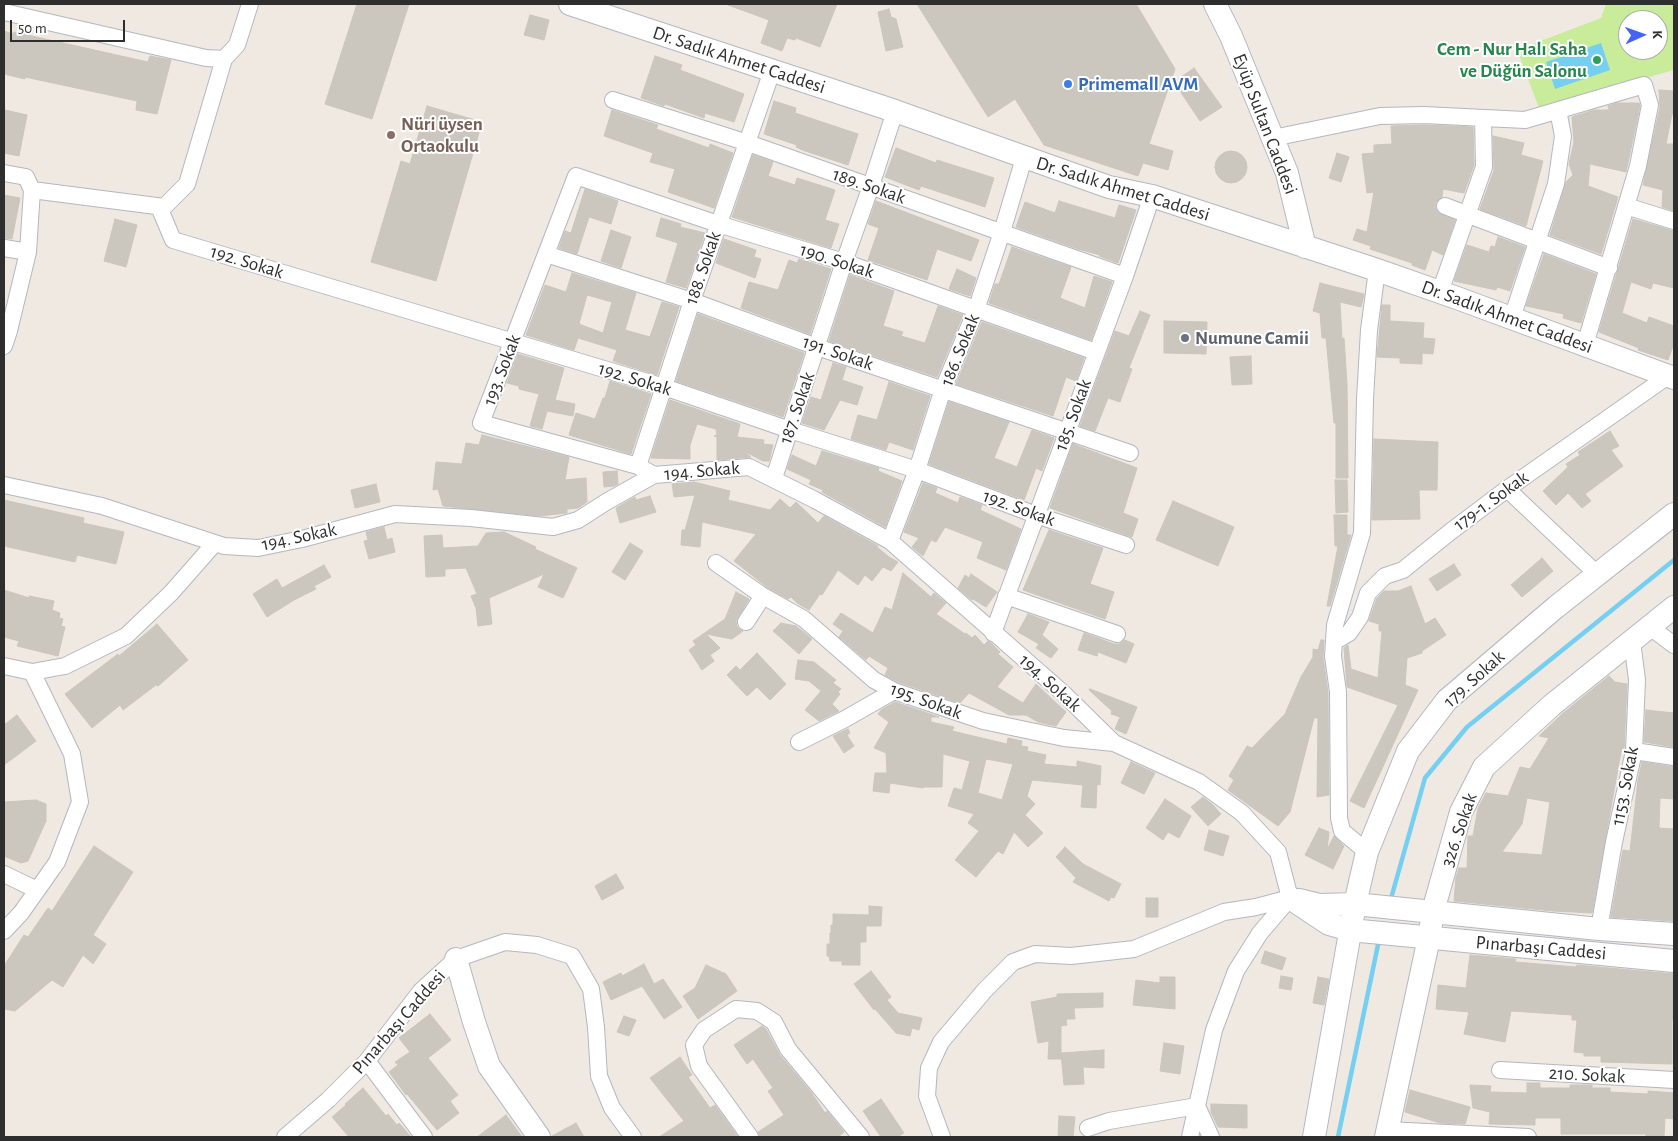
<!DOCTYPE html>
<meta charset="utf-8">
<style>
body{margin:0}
#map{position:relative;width:1678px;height:1141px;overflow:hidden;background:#efe9e1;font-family:"Alegreya Sans",sans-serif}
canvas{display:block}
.frame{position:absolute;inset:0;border:5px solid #2e2e2e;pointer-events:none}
.north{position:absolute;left:1618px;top:10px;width:50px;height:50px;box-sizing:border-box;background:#fff;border:1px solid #ababab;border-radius:50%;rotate:88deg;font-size:14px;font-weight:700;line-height:20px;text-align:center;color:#2e2e2e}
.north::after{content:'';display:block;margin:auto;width:18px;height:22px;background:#4264fb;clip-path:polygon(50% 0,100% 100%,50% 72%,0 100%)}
.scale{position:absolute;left:10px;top:20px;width:115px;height:22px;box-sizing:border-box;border:2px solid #2e2e2e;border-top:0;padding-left:6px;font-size:15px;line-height:18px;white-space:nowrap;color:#2e2e2e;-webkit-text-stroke:4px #fff;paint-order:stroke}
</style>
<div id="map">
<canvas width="1678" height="1141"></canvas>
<div class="frame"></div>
<div class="north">K</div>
<div class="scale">50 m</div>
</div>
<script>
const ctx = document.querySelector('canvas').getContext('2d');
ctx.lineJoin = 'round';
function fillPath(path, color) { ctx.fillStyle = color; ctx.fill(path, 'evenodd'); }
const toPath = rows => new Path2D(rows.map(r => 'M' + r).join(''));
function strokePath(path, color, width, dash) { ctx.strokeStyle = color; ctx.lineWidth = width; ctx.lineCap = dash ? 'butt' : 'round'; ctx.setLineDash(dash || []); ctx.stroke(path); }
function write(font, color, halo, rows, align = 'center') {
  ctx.font = font + ' "Alegreya Sans",sans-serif'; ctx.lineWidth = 4; ctx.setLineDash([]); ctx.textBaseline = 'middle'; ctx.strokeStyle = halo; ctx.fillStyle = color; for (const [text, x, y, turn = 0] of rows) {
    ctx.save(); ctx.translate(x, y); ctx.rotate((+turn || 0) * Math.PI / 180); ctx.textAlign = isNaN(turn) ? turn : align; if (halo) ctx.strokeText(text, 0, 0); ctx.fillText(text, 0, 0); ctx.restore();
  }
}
const pitch = toPath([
 [1606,4,1674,4,1674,70,1539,108,1517,50,1601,18],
 [1628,20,1658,20,1658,50,1628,50]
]);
const water = toPath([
 [1601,43,1610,70,1555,89,1546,62]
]);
const stream = toPath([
 [1390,902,1425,778,1467,727,1674,560],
 [1338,1137,1379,940]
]);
const building = toPath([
 [357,4,409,4,372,119,325,104,357,4],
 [728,4,837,4,820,47,796,38,795,40,787,38,782,51,761,43,769,20,728,5,728,4],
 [917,4,1136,4,1175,69,1149,144,1173,151,1168,170,1143,163,1138,176,1044,145,1015,99,988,117,917,4],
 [889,9,891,17,896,19,903,47,886,51,878,12,889,9],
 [530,15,549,20,544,40,524,35,530,15],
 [4,31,13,34,14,32,148,62,150,56,171,60,157,114,136,110,137,101,25,77,25,79,4,74,4,31],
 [655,56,682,65,680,70,744,94,734,122,705,113,704,118,665,104,664,106,641,98,655,56],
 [1194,68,1222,107,1200,121,1174,82,1194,68],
 [1659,90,1674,91,1674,114,1672,114,1666,144,1674,144,1674,211,1662,207,1663,190,1643,185,1660,107,1659,90],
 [774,101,796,108,795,113,858,134,848,165,805,151,796,147,797,145,764,134,774,101],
 [1617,103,1639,103,1640,106,1626,172,1590,164,1588,186,1618,197,1601,254,1550,235,1566,182,1573,175,1569,164,1574,142,1572,117,1594,110,1609,110,1608,106,1617,103],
 [427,106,482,122,436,281,371,262,401,161,410,164,427,106],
 [5,110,27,115,19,156,4,153,4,119,5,110],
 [612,110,658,125,656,129,709,148,710,144,733,153,714,208,668,192,675,169,650,162,653,153,604,136,612,110],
 [1424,125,1473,127,1474,165,1464,193,1443,189,1442,197,1436,202,1435,207,1438,213,1455,220,1443,255,1432,250,1425,270,1412,265,1412,263,1370,249,1371,246,1353,240,1357,229,1367,232,1374,192,1367,193,1362,154,1374,153,1374,145,1392,144,1391,126,1424,125],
 [1493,136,1524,143,1521,155,1543,161,1526,226,1480,209,1494,170,1493,136],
 [896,148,936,163,937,160,994,178,985,207,921,186,919,190,885,177,896,148],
 '1215 167a16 16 0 1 1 32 0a16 16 0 1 1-32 0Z',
 [1337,153,1349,157,1341,182,1329,178,1337,153],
 [753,155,773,162,768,176,795,185,797,178,835,190,825,220,839,224,831,248,732,217,753,155],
 [585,189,618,201,611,224,589,217,577,254,559,248,565,231,571,233,585,189],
 [4,195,20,198,12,239,4,238,4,195],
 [876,201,979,240,971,261,937,249,927,280,868,260,879,228,868,224,876,201],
 [1059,201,1115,218,1119,205,1136,210,1118,263,1099,256,1100,255,1078,249,1016,227,1025,202,1055,213,1059,201],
 [661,218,681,224,680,227,705,233,686,288,666,282,678,243,656,236,661,218],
 [115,219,137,225,126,267,104,261,115,219],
 [1633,219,1674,231,1674,288,1653,283,1651,289,1631,282,1622,313,1647,323,1649,317,1674,326,1674,343,1668,360,1638,350,1639,348,1599,332,1633,219],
 [611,230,631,237,621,268,601,261,611,230],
 [1498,237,1525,247,1510,291,1497,287,1496,290,1454,281,1467,245,1489,252,1491,246,1495,247,1498,237],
 [724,239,756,250,754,257,761,259,755,278,716,263,724,239],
 [1012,247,1071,267,1060,298,1085,308,1094,276,1112,282,1091,340,989,303,995,284,999,284,1012,247],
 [1544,254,1596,274,1581,323,1563,318,1564,314,1526,306,1544,254],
 [799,259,831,269,810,334,741,308,749,282,778,290,789,260,797,263,799,259],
 [957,269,976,278,970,296,949,289,957,269],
 [572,273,636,293,625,330,650,337,662,302,679,307,657,375,613,361,617,350,578,338,574,350,526,335,545,285,566,292,572,273],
 [587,295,612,302,603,333,579,324,587,295],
 [850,275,894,291,883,326,903,332,901,336,925,343,938,306,963,315,937,377,829,341,850,275],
 [1320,283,1364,294,1361,307,1340,302,1342,339,1344,338,1347,384,1348,478,1336,478,1336,423,1334,423,1326,338,1322,338,1320,313,1313,311,1320,283],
 [1382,305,1390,305,1390,321,1424,323,1423,338,1435,339,1433,354,1422,353,1422,364,1400,363,1400,358,1377,357,1382,305],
 [1140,311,1150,315,1129,368,1132,369,1120,402,1108,398,1095,431,1080,426,1115,331,1129,336,1140,311],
 [698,314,804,353,783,417,676,381,698,314],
 [1164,321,1207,322,1206,354,1164,353,1164,321],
 [982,322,1084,358,1076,381,1066,377,1053,416,956,384,982,322],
 [518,354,564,368,555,400,575,404,573,416,547,411,542,429,530,426,539,394,519,389,519,386,507,383,518,354],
 [1251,356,1252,384,1232,385,1230,357,1251,356],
 [833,363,846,367,842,380,863,387,857,405,840,400,824,430,802,423,811,397,821,400,833,363],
 [610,381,651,394,631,454,569,435,576,413,595,419,603,398,605,398,610,381],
 [889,382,930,396,913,450,889,442,886,450,851,439,858,415,877,420,889,382],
 [670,400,740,424,737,437,764,440,763,444,773,445,769,461,763,461,744,451,751,457,717,460,717,437,714,436,717,435,716,429,697,424,690,445,690,459,651,458,670,400],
 [949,402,1009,422,994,458,1017,467,1032,430,1054,438,1042,471,1036,468,1024,500,929,464,949,402],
 [1610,431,1619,446,1611,450,1623,466,1585,494,1591,501,1582,508,1568,493,1556,505,1543,491,1568,467,1566,464,1580,455,1578,452,1610,431],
 [482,435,569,457,565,480,586,478,587,502,578,508,567,509,567,513,540,516,443,506,438,489,433,490,436,462,462,464,466,443,479,445,482,435],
 [1374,439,1438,442,1437,490,1419,490,1420,519,1372,520,1374,439],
 [1073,444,1137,468,1123,513,1138,519,1132,537,1050,508,1073,444],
 [822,451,879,468,878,471,902,481,885,527,822,492,823,490,809,484,811,480,787,469,792,455,816,466,822,451],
 [617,471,618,484,614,486,604,487,603,472,617,471],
 [1335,480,1347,480,1348,512,1336,513,1335,480],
 [694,482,730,491,728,500,770,510,780,499,790,508,796,502,818,523,824,516,878,546,877,547,889,557,898,562,891,571,883,567,872,581,865,575,858,585,838,570,822,595,820,594,809,610,797,603,791,597,788,599,768,588,734,561,756,534,702,522,700,547,681,545,682,530,685,530,695,495,674,497,672,484,694,482],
 [923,483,937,488,935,493,958,503,960,497,982,505,980,510,1021,529,1006,570,977,558,983,542,945,527,936,542,931,540,923,556,912,547,919,538,904,532,923,483],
 [376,484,380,502,355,508,351,490,376,484],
 [650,496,656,512,620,523,616,508,635,497,636,500,650,496],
 [4,500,84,518,83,523,124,532,116,564,77,555,75,562,4,546,4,500],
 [1173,501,1234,527,1218,566,1156,540,1173,501],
 [1334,515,1347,515,1347,535,1351,535,1330,606,1327,606,1338,546,1335,546,1334,515],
 [384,527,387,540,392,538,395,552,369,559,364,541,368,540,366,532,384,527],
 [1049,530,1103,548,1090,584,1114,592,1105,619,1023,590,1049,530],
 [504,532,536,547,535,549,577,568,563,598,538,587,544,574,489,598,492,624,478,626,476,608,471,596,477,594,466,568,445,569,445,576,426,577,424,536,442,535,443,548,478,546,486,533,504,532],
 [630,543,643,551,625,580,612,572,630,543],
 [1542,558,1553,571,1522,597,1511,585,1542,558],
 [1454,564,1461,575,1437,591,1429,579,1454,564],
 [324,565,331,577,314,586,316,589,294,600,267,617,253,594,277,579,282,588,324,565],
 [903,573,931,597,934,593,946,603,936,614,965,634,966,633,972,638,975,635,984,645,988,641,990,642,1000,652,998,654,1013,667,997,687,1023,703,1036,684,1066,712,1056,726,1038,722,1026,715,1009,715,969,693,960,703,898,682,885,675,888,668,869,656,866,660,839,637,843,631,833,624,841,613,873,633,885,607,892,610,903,573],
 [971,574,997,592,986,607,973,599,972,600,958,588,965,575,969,578,971,574],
 [1411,586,1425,624,1435,618,1446,635,1422,651,1422,653,1407,658,1405,685,1418,690,1364,808,1350,801,1398,705,1347,687,1344,648,1348,645,1351,669,1378,678,1382,631,1379,631,1379,624,1369,621,1377,598,1384,591,1398,591,1411,586],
 [4,590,29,598,29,596,54,601,52,610,60,613,59,618,63,619,61,626,65,627,58,656,17,646,19,641,4,637,4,590],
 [736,592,749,599,736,621,737,627,743,631,732,639,706,634,720,648,710,655,714,661,702,670,689,650,696,645,693,641,725,619,736,592],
 [1028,614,1049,622,1042,635,1058,649,1051,658,1036,648,1039,644,1018,632,1028,614],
 [781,623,796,626,812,639,799,654,773,631,781,623],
 [157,624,188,660,158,686,156,685,123,710,120,705,92,728,65,694,118,654,119,656,157,624],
 [1084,633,1114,644,1119,644,1125,640,1134,644,1126,663,1098,652,1097,656,1078,650,1084,633],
 [1321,640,1324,640,1323,657,1328,693,1329,795,1317,797,1318,718,1314,718,1290,812,1278,826,1228,790,1234,780,1229,776,1247,746,1252,748,1285,714,1301,677,1313,657,1313,649,1318,650,1321,640],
 [757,653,786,684,770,700,757,687,747,696,727,675,736,666,740,670,757,653],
 [798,660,814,662,836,680,833,683,841,689,838,692,840,694,832,704,839,711,819,721,805,710,821,691,809,681,795,679,798,660],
 [1609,676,1615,682,1627,684,1624,750,1624,752,1621,752,1592,913,1553,911,1454,901,1456,877,1459,868,1467,868,1468,836,1473,836,1478,808,1486,793,1508,796,1520,767,1530,769,1549,738,1539,736,1562,714,1609,676],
 [1527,798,1550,802,1542,855,1502,852,1522,824,1527,798],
 [1090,689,1137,707,1126,734,1115,729,1120,717,1111,714,1112,711,1089,690,1090,689],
 [895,702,939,717,931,717,931,722,954,727,952,731,1007,744,1008,738,1022,741,1021,746,1028,747,1027,751,1046,755,1044,764,1077,767,1077,761,1101,766,1100,785,1097,784,1096,808,1081,807,1083,785,1032,780,1027,796,1035,804,1025,815,1043,833,1028,847,1014,832,1003,854,998,851,976,877,955,860,979,831,968,823,974,814,948,806,954,788,962,790,970,761,943,754,942,787,923,787,923,788,890,783,889,793,873,791,875,773,887,773,886,753,874,748,889,722,878,714,881,710,895,702],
 [986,759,1013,764,1002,800,978,793,986,759],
 [1646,710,1674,713,1674,747,1644,742,1646,710],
 [17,715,36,741,4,765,4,725,17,715],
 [848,729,850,733,847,735,854,746,844,753,833,736,848,729],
 [1131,762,1155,773,1144,794,1121,783,1131,762],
 [1642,762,1674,767,1674,799,1660,798,1659,828,1674,829,1674,921,1611,917,1623,850,1630,851,1638,780,1642,762],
 [1203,797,1213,805,1221,814,1208,826,1191,807,1203,797],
 [1165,799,1191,816,1179,838,1168,832,1163,840,1146,828,1165,799],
 [36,800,46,804,46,821,28,861,21,863,4,856,4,802,36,800],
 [1319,828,1329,832,1327,850,1334,836,1344,846,1333,869,1305,855,1319,828],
 [1209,830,1229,836,1223,856,1204,850,1209,830],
 [94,846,133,872,93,935,106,944,93,964,83,955,63,987,52,980,15,1011,4,1009,4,966,24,935,28,937,48,908,52,911,94,846],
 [1065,847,1083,864,1121,884,1114,898,1111,897,1109,901,1073,882,1076,878,1056,857,1065,847],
 [616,874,624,888,602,900,595,886,616,874],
 [1146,898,1158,898,1158,917,1146,917,1146,898],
 [869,906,882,907,881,926,866,926,866,942,860,942,860,965,842,965,842,961,830,961,829,956,827,956,827,944,830,944,830,933,831,933,831,925,833,925,833,914,869,915,869,906],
 [1265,951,1286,958,1282,970,1261,963,1265,951],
 [1470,955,1516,959,1515,962,1576,967,1577,965,1674,974,1674,1020,1672,1020,1672,1064,1601,1062,1601,1056,1584,1056,1584,1053,1574,1052,1577,1020,1572,1020,1572,1015,1511,1011,1505,1042,1464,1034,1469,1012,1436,1009,1438,985,1466,988,1470,955],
 [644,964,654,984,663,979,682,1007,664,1019,642,986,611,1000,603,982,621,973,622,976,644,964],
 [706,965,726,974,737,991,698,1019,683,996,695,988,706,965],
 [871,971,891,997,887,1000,898,1013,922,1018,919,1030,912,1028,910,1036,896,1033,875,1009,874,1010,854,984,871,971],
 [1281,976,1293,978,1291,990,1279,988,1281,976],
 [1160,977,1175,977,1175,1009,1133,1005,1136,980,1160,983,1160,977],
 [1318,977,1329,979,1324,1005,1313,1003,1318,977],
 [1103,993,1103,1007,1074,1008,1075,1019,1066,1019,1067,1025,1061,1026,1061,1059,1048,1059,1049,1041,1038,1043,1031,1002,1057,997,1057,994,1103,993],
 [430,1014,451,1040,428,1058,458,1095,450,1101,459,1113,437,1130,407,1094,406,1095,389,1072,398,1065,395,1062,410,1052,399,1038,430,1014],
 [624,1016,636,1020,629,1036,617,1032,624,1016],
 [762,1026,766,1029,780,1055,811,1092,825,1113,827,1111,844,1132,838,1137,760,1137,758,1132,784,1115,768,1091,773,1088,753,1059,747,1064,734,1045,762,1026],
 [1164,1043,1184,1046,1180,1074,1160,1071,1164,1043],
 [1104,1050,1104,1068,1083,1067,1084,1084,1064,1085,1061,1053,1104,1050],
 [680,1057,692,1075,688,1077,710,1108,715,1105,738,1137,659,1137,684,1121,650,1078,680,1057],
 [1527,1083,1540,1083,1540,1088,1570,1088,1570,1085,1592,1085,1592,1088,1610,1088,1610,1092,1648,1094,1648,1091,1674,1093,1674,1119,1665,1118,1664,1137,1646,1137,1646,1134,1561,1134,1561,1118,1535,1118,1535,1125,1489,1124,1490,1112,1473,1108,1470,1085,1491,1086,1490,1092,1527,1093,1527,1083],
 [363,1088,386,1116,388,1114,397,1125,399,1123,411,1137,349,1137,332,1117,346,1105,345,1104,363,1088],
 [1410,1090,1470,1107,1465,1124,1440,1123,1405,1112,1410,1090],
 [881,1099,904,1133,897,1137,881,1137,863,1111,881,1099],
 [1211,1104,1247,1105,1247,1128,1218,1127,1211,1112,1211,1104],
 [506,1115,522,1137,477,1137,506,1115],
 [1059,1116,1075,1117,1073,1137,1058,1137,1059,1116],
 [576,1123,584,1137,552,1137,552,1136,576,1123]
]);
const street = toPath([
 [4,12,206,58,224,59,237,45,250,4],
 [613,100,748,143,1125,276],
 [1273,138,1380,116,1424,115,1525,120,1644,85,1650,105,1638,166,1585,345],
 [4,173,26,177,32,190,28,252,9,331,4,346],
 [32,190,164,207,187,184,224,59],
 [1445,206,1609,268],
 [1626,206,1674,221],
 [159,207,173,240,664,387,790,430,917,470,1036,515,1126,545],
 [4,248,28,252],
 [546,254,692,301,817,347,1130,453],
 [1440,292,1484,167,1483,118],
 [1512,318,1556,184,1563,136,1558,110],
 [638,466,692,301,772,71],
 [654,475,638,466,481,423,576,176,718,224,844,262,1096,352],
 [774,478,844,262,871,186,895,111],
 [4,485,102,506,224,546,258,548,302,539,395,514,471,518,553,527,578,520,606,502,654,475,749,467,815,500,890,541,1063,693,1114,743,1199,782,1242,813,1278,852,1290,898],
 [1507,489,1598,575],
 [890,541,917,470,943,389,976,310,1002,232,1024,158],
 [716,563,763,596,804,619,874,680,894,691,983,721,1064,738,1114,743],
 [1006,596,1117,634],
 [746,622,763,596],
 [1650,627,1674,645],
 [993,633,1125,276,1152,196],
 [1334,642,1349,633,1360,617,1368,593,1385,576,1403,570,1450,532,1507,489,1668,376],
 [4,666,32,672,65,666,126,636,171,593,215,543],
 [799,742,845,719,894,691],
 [1634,751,1674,757],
 [1367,852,1342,831,1339,818,1338,692,1333,656,1335,625,1362,533,1365,399,1369,330,1377,270],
 [4,874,37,890],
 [1599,929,1614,842,1634,751,1637,680,1632,641],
 [4,931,21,913,57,862,80,802,72,754,32,672],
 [367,1061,424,1137],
 [1500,1070,1674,1080],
 [1088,1128,1109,1121,1197,1106,1211,1137],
 [1387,1130,1528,1137],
 [285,1137,328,1100,367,1061,421,991,456,959,505,942,537,945,572,956,591,989,596,1027,599,1076,612,1108,633,1137],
 [750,1137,699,1066,694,1045,704,1030,736,1009,757,1011,774,1022,788,1049,861,1137],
 [942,1137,927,1096,929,1068,941,1042,985,990,1013,962,1035,954,1071,956,1134,949,1224,912,1256,907,1290,898],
 [1190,1137,1214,1030,1236,971,1260,933,1290,898]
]);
const secondary = toPath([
 [570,4,895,111,1109,187,1152,196,1377,270,1457,298,1674,378],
 [1215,4,1231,36,1287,173,1305,247],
 [1290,898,1329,924,1350,930,1674,961],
 [1299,900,1319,905,1355,904,1599,929,1674,934],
 [456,959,474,1022,489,1066,539,1137],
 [1314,1137,1355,904,1367,852,1408,751,1447,700,1556,607,1674,514],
 [1386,1137,1429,938,1433,911,1461,812,1484,767,1552,705,1674,607]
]);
const markers = [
 [1597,60,5,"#2e9e5b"],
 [1068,84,5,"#3f7fe0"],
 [391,135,5,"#8d6e63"],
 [1185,338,5,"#6b7280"]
];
const leisureNames = [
 ["Cem - Nur Halı Saha",1587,49],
 ["ve Düğün Salonu",1587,71]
];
const streetNames = [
 ["Dr. Sadık Ahmet Caddesi",739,60,18],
 ["Eyüp Sultan Caddesi",1265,124,69],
 ["189. Sokak",869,186,19],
 ["Dr. Sadık Ahmet Caddesi",1123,189,17],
 ["190. Sokak",837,261,18],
 ["192. Sokak",247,262,17],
 ["188. Sokak",703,268,-71],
 ["Dr. Sadık Ahmet Caddesi",1507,317,20],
 ["186. Sokak",960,350,-68],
 ["191. Sokak",838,353,19],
 ["193. Sokak",502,370,-69],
 ["192. Sokak",635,379,17],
 ["187. Sokak",797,408,-71],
 ["185. Sokak",1073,415,-70],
 ["194. Sokak",702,471,-5],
 ["179-1. Sokak",1491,501,-36],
 ["192. Sokak",1019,508,20],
 ["194. Sokak",299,537,-12],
 ["179. Sokak",1474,679,-42],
 ["194. Sokak",1050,683,42],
 ["195. Sokak",926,701,20],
 ["1153. Sokak",1625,786,-79],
 ["326. Sokak",1459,830,-71],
 ["Pınarbaşı Caddesi",1541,948,5],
 ["Pınarbaşı Caddesi",399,1022,-49],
 ["210. Sokak",1587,1075,3]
];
const shopNames = [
 ["Primemall AVM",1078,84]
];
const educationNames = [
 ["Nüri üysen",401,124],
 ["Ortaokulu",401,146]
];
const worshipNames = [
 ["Numune Camii",1195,338]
];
fillPath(pitch, '#c9ec9a');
fillPath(water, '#75cff0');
strokePath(stream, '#75cff0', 4.5);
fillPath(building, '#cbc7bf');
strokePath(building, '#cbc5ba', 1);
strokePath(street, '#b4b7c1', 18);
strokePath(secondary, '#b4b7c1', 24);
strokePath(street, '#fff', 16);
strokePath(secondary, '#fff', 22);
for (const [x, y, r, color] of markers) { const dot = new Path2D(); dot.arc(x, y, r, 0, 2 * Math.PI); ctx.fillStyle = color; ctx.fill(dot); strokePath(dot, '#fff', 2); }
write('bold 19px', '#27864d', '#fff', leisureNames, 'right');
write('19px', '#2e2e2e', '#fff', streetNames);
write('bold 19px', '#366cbe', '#fff', shopNames, 'left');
write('bold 19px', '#785e54', '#fff', educationNames, 'left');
write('bold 19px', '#5b616d', '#fff', worshipNames, 'left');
</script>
